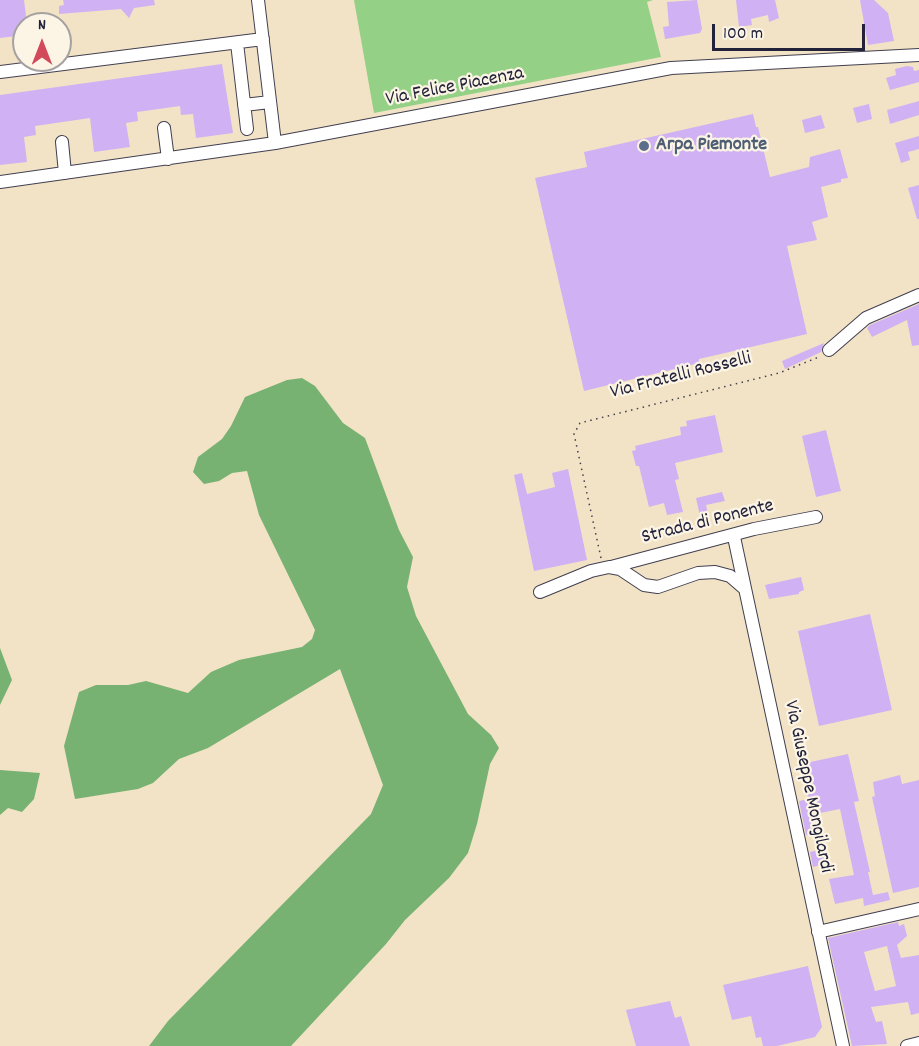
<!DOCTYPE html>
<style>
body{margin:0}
#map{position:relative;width:919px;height:1046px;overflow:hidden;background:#f2e3c6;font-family:Dekko,sans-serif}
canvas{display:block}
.north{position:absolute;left:12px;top:12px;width:60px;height:60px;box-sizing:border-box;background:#fcf5e5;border:2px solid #a5a1a1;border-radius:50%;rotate:0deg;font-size:16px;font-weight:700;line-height:24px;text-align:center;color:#22223b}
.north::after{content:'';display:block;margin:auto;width:21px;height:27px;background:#d1495b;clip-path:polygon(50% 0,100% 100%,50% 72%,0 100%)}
.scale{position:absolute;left:712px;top:24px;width:153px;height:27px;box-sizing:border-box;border:3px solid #22223b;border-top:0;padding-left:8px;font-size:18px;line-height:21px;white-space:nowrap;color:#22223b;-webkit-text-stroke:4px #fcf5e5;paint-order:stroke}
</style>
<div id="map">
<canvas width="919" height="1046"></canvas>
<div class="north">N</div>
<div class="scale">100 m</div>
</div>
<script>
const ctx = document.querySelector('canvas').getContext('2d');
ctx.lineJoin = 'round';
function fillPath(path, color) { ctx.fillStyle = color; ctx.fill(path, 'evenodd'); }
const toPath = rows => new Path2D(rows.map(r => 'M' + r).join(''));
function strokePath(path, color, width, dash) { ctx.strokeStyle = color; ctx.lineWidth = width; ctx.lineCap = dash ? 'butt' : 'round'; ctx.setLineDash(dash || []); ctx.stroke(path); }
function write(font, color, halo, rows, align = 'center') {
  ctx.font = font + ' Dekko,sans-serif'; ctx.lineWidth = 4.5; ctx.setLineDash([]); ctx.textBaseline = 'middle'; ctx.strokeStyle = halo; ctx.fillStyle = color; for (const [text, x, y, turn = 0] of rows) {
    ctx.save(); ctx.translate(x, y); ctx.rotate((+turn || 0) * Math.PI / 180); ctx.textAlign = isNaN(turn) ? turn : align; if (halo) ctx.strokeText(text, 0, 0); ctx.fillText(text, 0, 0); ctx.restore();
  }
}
const green = toPath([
 [354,0,653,0,647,2,661,57,374,113]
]);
const forest = toPath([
 [302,378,315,386,343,423,365,438,399,530,413,557,407,587,416,616,468,714,491,735,499,748,490,764,477,824,468,853,449,878,405,920,386,944,291,1046,149,1046,168,1021,371,814,383,785,340,669,208,748,179,759,153,783,138,789,75,799,64,746,79,692,96,685,128,685,146,681,188,693,211,672,239,660,302,647,312,639,315,630,259,515,247,471,232,473,219,481,204,484,193,472,198,457,222,439,231,426,245,397,287,380],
 [0,648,12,680,0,705],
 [0,770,40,773,34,799,22,812,8,808,0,815]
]);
const building = toPath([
 [0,0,24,0,27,24,24,24,24,35,0,38],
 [63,0,154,0,155,5,134,8,129,18,121,9,59,14,59,6,64,5],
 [697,0,702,29,700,33,665,39,663,27,669,26,667,2],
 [736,0,775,0,779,18,769,22,768,15,751,19,752,25,739,27],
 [860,0,874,0,888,13,894,41,868,45],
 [222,64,233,133,196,138,193,114,181,115,180,106,137,112,138,121,126,123,130,147,94,152,90,118,35,126,36,135,24,137,27,162,0,165,0,95],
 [907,66,913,67,914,71,919,70,919,82,890,90,886,78,896,75,895,69],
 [919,101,919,115,890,124,887,110],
 [869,104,872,119,857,123,853,108],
 [753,114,756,127,758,127,770,177,809,167,810,157,840,149,848,178,841,179,841,182,821,187,828,217,812,222,817,240,787,246,807,334,699,359,699,363,584,391,535,178,587,167,584,152],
 [821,115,825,128,805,133,802,120],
 [919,136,919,149,908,152,910,160,901,163,895,143],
 [919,185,919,219,917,219,908,188],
 [919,304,919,345,912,346,907,320,872,337,867,328,870,325],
 [824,343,821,352,785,369,782,361],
 [715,415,723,452,675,463,679,479,675,480,683,512,667,515,664,503,649,507,639,466,636,466,632,451,636,450,635,446,681,435,680,427,687,426,686,421],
 [826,430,841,491,816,497,802,436],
 [568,469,587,560,534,571,514,475,522,473,527,494,555,487,552,473],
 [722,492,725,501,706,505,708,514,700,516,696,498],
 [801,577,804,590,799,592,799,594,769,599,765,585],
 [870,614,892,710,819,726,798,631],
 [848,754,859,801,854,802,870,872,868,872,873,895,888,892,890,900,864,906,863,898,835,904,829,879,854,875,840,809,815,814,818,833,806,835,799,801,809,799,801,764],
 [900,775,902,784,919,780,919,887,893,893,872,797,875,796,873,782],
 [823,849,825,864,813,867,810,852],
 [898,922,899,926,904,924,907,936,897,945,901,958,919,955,919,1013,911,1015,908,1002,871,1007,876,1022,882,1021,887,1044,852,1046,828,938],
 [887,946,896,986,875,991,864,952],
 [808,966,822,1027,815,1037,777,1046,763,1046,761,1037,756,1038,751,1016,732,1020,723,985],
 [670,1001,675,1018,681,1016,690,1046,636,1046,626,1010]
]);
const path = toPath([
 [601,558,574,434,580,423,779,373,819,357]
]);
const minor = toPath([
 [258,0,275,143],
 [237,43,247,129],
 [0,72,263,39],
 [244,105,270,102],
 [164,128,168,159],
 [62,142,65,173],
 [0,182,275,143,671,68,919,55],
 [829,350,866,318,919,295],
 [734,537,843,1046],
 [611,567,754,529,816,517],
 [540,592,591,571,609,567,620,569,644,585,658,587,698,573,715,572,730,576,745,589],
 [818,932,919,909],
 [907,1046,919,1043]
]);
const markers = [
 [644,146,6,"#5c6f8a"]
];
const streetNames = [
 ["Via Felice Piacenza",455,88,-11],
 ["Via Fratelli Rosselli",681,377,-14],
 ["Strada di Ponente",708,523,-14],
 ["Via Giuseppe Mongilardi",807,787,78]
];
const serviceNames = [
 ["Arpa Piemonte",656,146]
];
fillPath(green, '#94d085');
fillPath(forest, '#77b272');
fillPath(building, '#d0b1f3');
strokePath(minor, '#413f50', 14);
strokePath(path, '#413f50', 1.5, [1.5, 4.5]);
strokePath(minor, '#fff', 12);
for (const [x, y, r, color] of markers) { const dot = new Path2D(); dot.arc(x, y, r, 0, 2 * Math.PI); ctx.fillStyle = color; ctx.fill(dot); strokePath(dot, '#fcf5e5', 2); }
write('20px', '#22223b', '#fcf5e5', streetNames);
write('bold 20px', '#4e5e75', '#fcf5e5', serviceNames, 'left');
</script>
